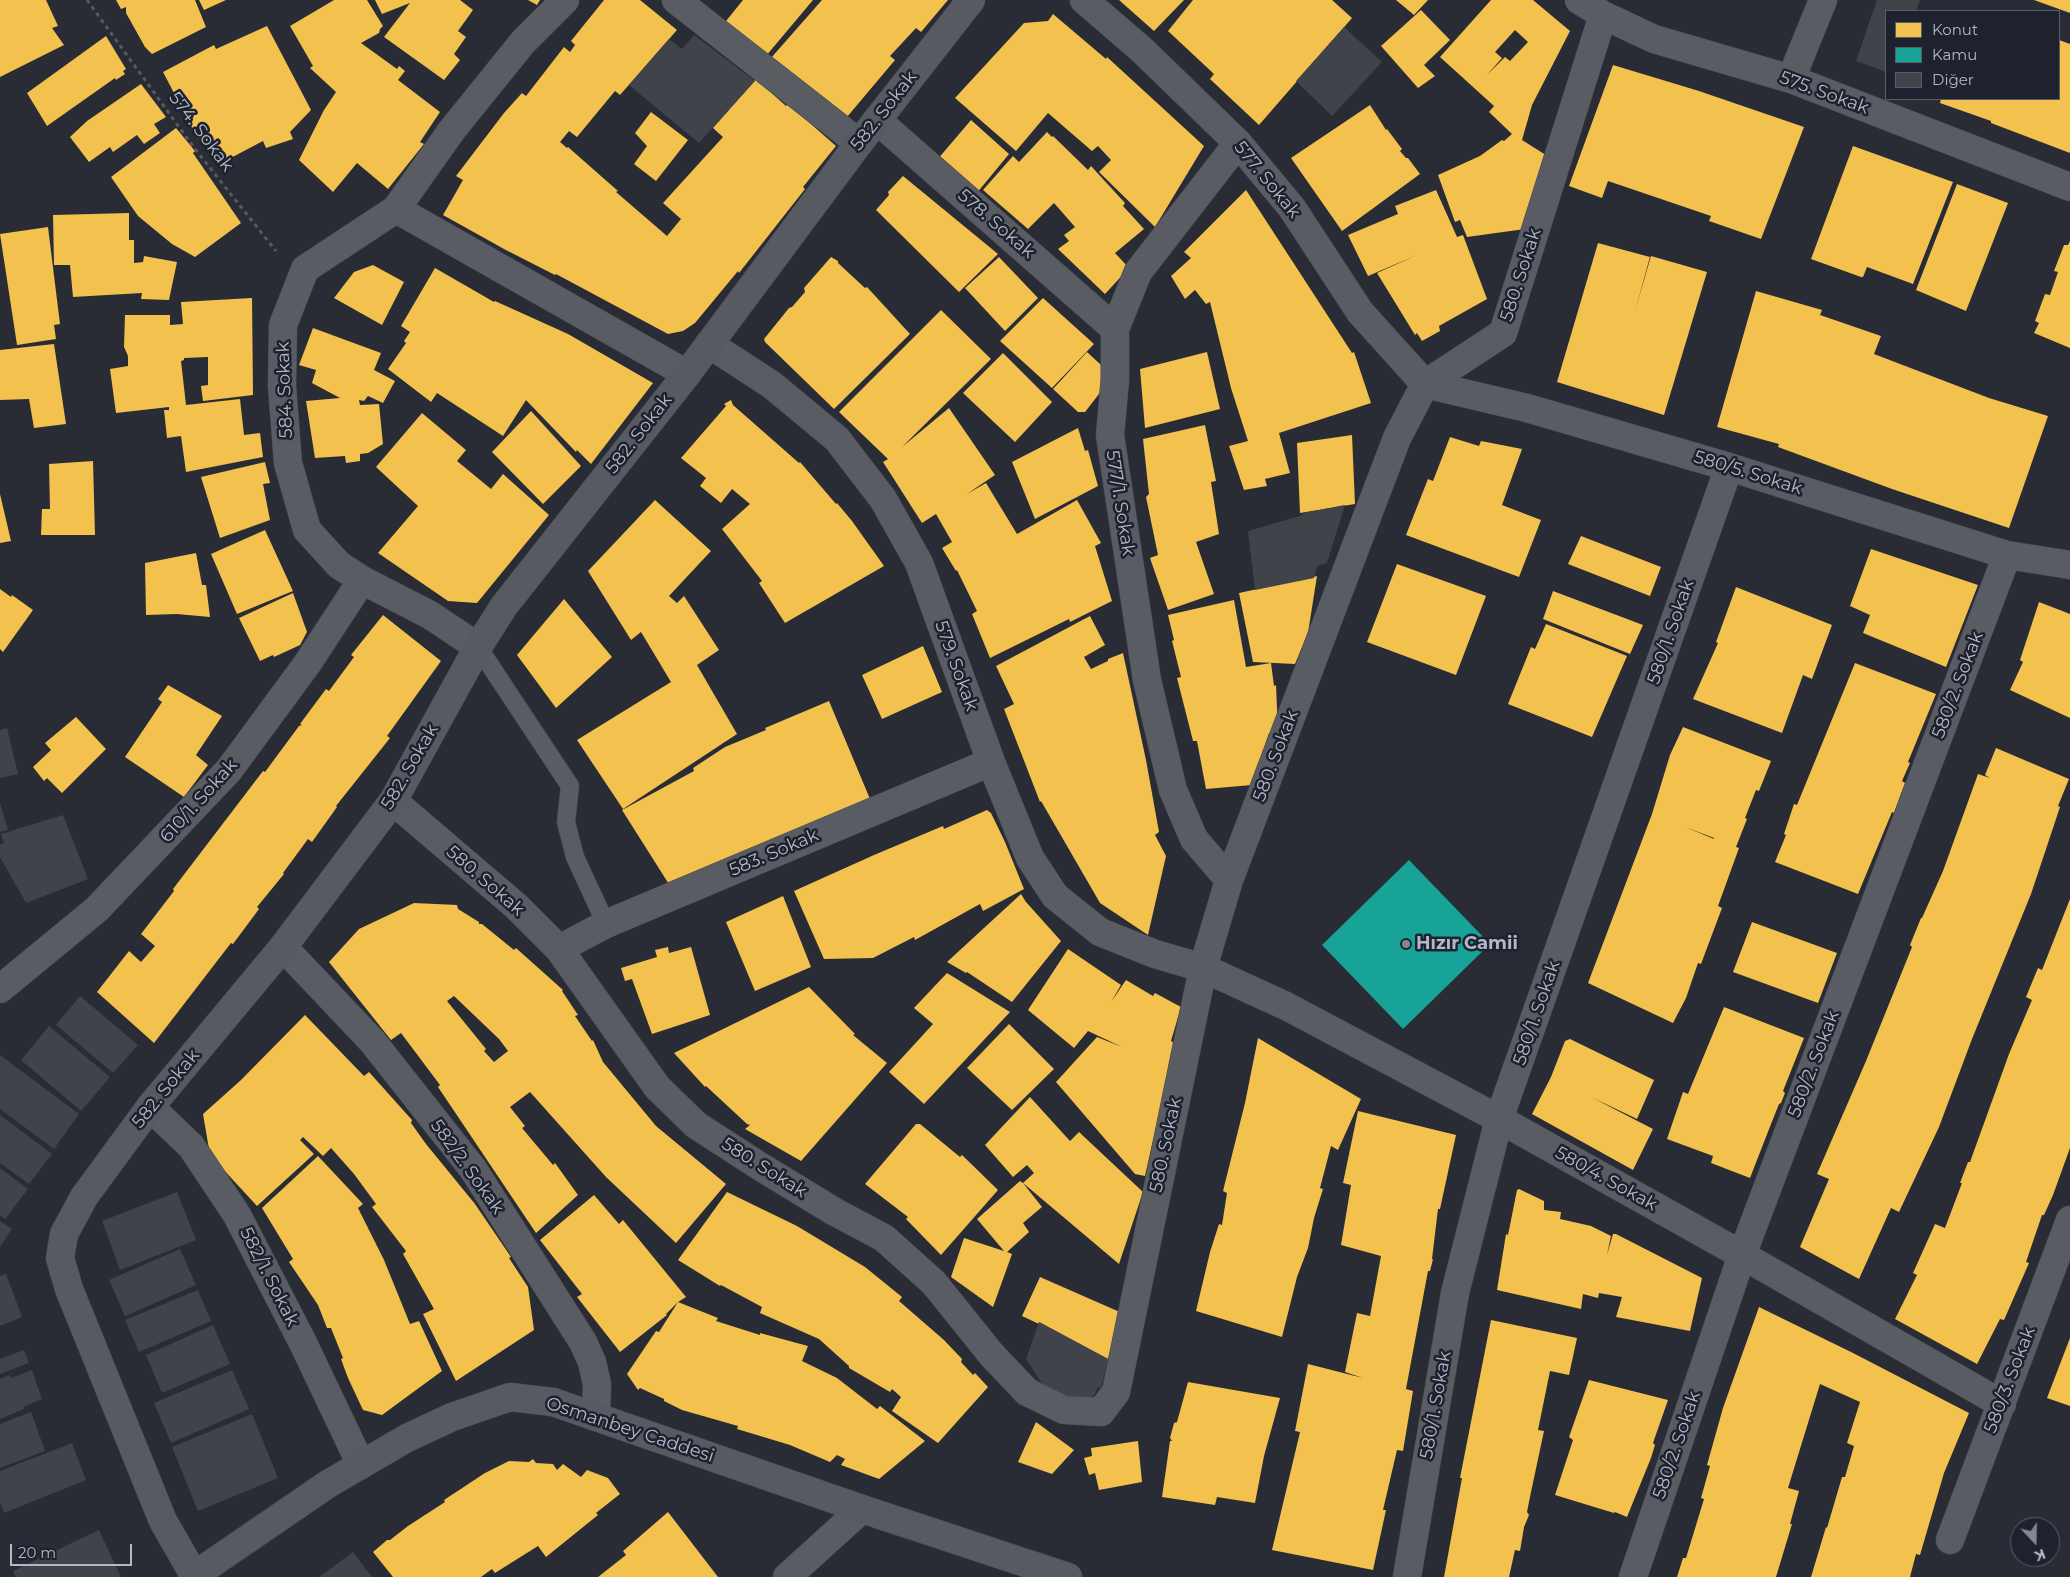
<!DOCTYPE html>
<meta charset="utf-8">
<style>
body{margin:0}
#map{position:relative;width:2070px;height:1577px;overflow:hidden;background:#292c34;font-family:Montserrat,sans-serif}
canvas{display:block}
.legend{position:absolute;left:1885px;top:10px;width:175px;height:90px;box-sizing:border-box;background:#1d222e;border:1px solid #595e6a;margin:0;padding:6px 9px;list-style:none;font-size:15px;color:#b3b8c5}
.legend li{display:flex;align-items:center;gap:10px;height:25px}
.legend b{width:25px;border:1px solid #595e6a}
.north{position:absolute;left:2010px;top:1517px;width:50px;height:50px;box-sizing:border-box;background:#1d222e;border:1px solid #595e6a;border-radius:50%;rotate:159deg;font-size:14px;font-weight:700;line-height:20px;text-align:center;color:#b3b8c5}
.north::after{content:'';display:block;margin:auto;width:18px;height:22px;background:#838792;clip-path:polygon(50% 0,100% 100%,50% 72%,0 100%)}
.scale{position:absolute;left:10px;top:1544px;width:122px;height:22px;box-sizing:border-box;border:2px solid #b3b8c5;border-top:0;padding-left:6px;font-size:15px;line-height:18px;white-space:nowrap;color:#b3b8c5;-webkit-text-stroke:4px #1d222e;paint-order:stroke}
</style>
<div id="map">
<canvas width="2070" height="1577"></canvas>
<ul class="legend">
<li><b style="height:14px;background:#f2c14e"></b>Konut</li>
<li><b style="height:14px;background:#17a398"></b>Kamu</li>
<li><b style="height:14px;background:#40434a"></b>Diğer</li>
</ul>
<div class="north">K</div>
<div class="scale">20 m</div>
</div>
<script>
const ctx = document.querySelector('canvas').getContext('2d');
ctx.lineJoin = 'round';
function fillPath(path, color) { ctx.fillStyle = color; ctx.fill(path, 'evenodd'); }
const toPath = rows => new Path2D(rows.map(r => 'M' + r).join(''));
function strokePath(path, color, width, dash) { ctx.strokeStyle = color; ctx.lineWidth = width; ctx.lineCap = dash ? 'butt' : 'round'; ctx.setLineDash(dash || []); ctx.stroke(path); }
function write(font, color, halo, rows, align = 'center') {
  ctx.font = font + ' Montserrat,sans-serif'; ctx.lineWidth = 5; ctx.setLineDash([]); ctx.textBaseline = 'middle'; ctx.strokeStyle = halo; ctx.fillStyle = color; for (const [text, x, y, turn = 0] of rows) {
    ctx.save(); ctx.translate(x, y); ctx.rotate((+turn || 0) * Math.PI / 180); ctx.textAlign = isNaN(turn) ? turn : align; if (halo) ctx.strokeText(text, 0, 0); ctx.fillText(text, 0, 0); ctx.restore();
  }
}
const homes = toPath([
 [0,0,46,0,58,26,52,28,64,45,0,77],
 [116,0,195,0,206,27,152,54,145,47,126,13,126,7,121,9],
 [199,0,226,0,204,10],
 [334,0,367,0,383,26,380,29,379,33,361,43,397,69,399,66,405,71,398,80,440,112,420,142,424,144,388,189,357,163,333,192,299,160,324,110,336,92,310,68,313,66,290,26],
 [375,0,460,0,473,10,458,31,466,37,454,54,460,60,444,80,384,37,410,3,382,14],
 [528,0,540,0,537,5],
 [604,0,640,0,677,30,620,95,615,91,577,137,569,131,560,142,567,148,568,147,618,191,616,192,667,236,681,219,663,203,723,137,713,128,756,79,786,106,788,104,836,146,803,187,805,189,739,273,738,271,695,323,683,331,668,334,556,274,555,275,504,249,443,215,463,180,456,176,504,113,522,93,526,96,564,47,570,52,575,45,571,41],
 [743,0,813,0,766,56,722,26],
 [822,0,948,0,921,32,916,28,890,56,895,60,847,117,771,58],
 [1119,0,1184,0,1154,31],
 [1193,0,1332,0,1352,18,1259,125,1210,79,1214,74,1168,31],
 [1396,0,1428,0,1414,15],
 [1491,0,1533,0,1570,31,1532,105,1522,140,1549,157,1525,229,1467,237,1460,220,1455,222,1438,175,1480,156,1502,140,1504,141,1512,134,1489,112,1494,106,1440,57],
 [1515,30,1528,42,1510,61,1505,57,1487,75,1502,58,1495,52],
 [2034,0,2070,0,2070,13],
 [1421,10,1450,40,1424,65,1435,76,1418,88,1381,46],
 [1053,14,1106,59,1107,57,1204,146,1155,227,1099,172,1111,160,1098,146,1092,151,1048,113,1016,151,955,98,1024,23,1048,21],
 [267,26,311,110,290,132,293,139,266,148,263,141,225,161,222,155,215,158,204,136,198,139,163,72,214,45,216,49],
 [106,36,126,69,123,71,125,74,116,80,115,78,47,126,27,93],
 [2059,40,2070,44,2070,153,1991,123,1991,121,1940,103,1941,99,2059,99],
 [1613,65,1699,91,1804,127,1761,239,1709,221,1711,216,1608,181,1602,198,1569,186],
 [141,84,166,117,154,124,160,133,144,144,137,135,113,152,110,147,89,162,70,137,87,121],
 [1370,105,1386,130,1387,129,1402,149,1400,151,1406,158,1408,158,1420,174,1342,231,1291,158],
 [651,112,688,140,656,181,634,164,647,146,635,133],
 [971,120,1009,154,976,194,937,160],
 [176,128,195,151,193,153,241,223,195,257,172,244,138,216,111,177],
 [1047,132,1052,137,1053,136,1088,170,1091,166,1125,203,1123,206,1144,229,1115,253,1129,268,1105,294,1058,249,1069,241,1064,235,1075,227,1054,203,1028,229,983,190,1013,156,1019,162],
 [1853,146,1953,182,1913,284,1867,267,1863,277,1861,277,1811,259],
 [903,176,998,254,959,292,876,210,889,195,888,192],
 [1957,184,2008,203,1966,311,1916,290],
 [1246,190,1352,353,1354,352,1371,403,1279,433,1290,473,1265,479,1267,486,1244,490,1229,446,1248,441,1231,388,1210,302,1206,304,1195,290,1185,299,1171,276,1191,258,1184,252],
 [1436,190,1457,237,1463,235,1487,299,1439,326,1440,331,1422,341,1417,333,1415,335,1377,273,1417,255,1368,276,1348,235,1398,214,1395,206],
 [129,213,129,240,134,240,134,263,143,262,144,256,177,262,169,300,141,299,142,293,73,297,70,265,54,265,53,215],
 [48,227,60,324,54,325,56,339,17,345,0,234],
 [2070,241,2070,348,2034,333,2039,323,2035,321,2045,294,2050,295,2058,272,2054,271,2064,245,2068,245],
 [1598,243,1650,257,1635,311,1651,256,1707,272,1664,415,1557,382],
 [831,257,838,261,838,263,865,288,867,287,910,334,834,409,765,342,764,339,789,308,792,307,805,292,804,288],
 [999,257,1038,298,1005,331,965,288],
 [373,265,404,282,382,325,334,298,354,272],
 [435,268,494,302,495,301,568,334,653,383,591,464,577,450,576,452,526,400,503,436,437,393,431,402,388,369,406,343,404,341,410,332,401,326],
 [1756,291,1822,310,1820,315,1881,336,1874,354,1989,398,2048,416,2009,528,1892,489,1778,447,1779,444,1717,427],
 [252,298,253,395,203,401,201,386,208,385,208,357,184,358,184,360,181,361,186,405,240,399,244,435,260,433,263,457,186,472,181,436,167,438,164,410,169,410,169,407,116,413,110,369,128,366,128,356,124,347,125,315,170,315,170,325,183,324,181,302],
 [1043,298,1094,344,1052,388,1000,341],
 [941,310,991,359,902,447,949,408,995,475,967,494,986,483,1017,534,1077,500,1101,543,1095,546,1112,601,1070,622,1069,619,990,658,972,614,977,611,957,570,956,571,942,548,952,542,936,514,922,523,883,462,888,459,839,412],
 [313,328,381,353,374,370,395,381,383,403,368,396,364,401,359,400,360,405,379,404,383,444,368,453,360,454,360,461,346,463,345,456,315,458,306,401,340,398,312,383,316,370,299,365],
 [54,344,66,424,34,428,29,399,0,400,0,350],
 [1087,352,1113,376,1085,412,1078,412,1053,389],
 [1207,352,1220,409,1145,428,1140,369],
 [1003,353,1052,402,1015,442,963,393],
 [731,400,733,405,799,463,800,462,836,504,837,503,852,521,884,566,785,623,759,583,762,581,722,529,750,504,732,489,721,503,700,486,706,478,681,458,726,406,724,404],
 [531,411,581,466,543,504,492,452],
 [422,413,466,450,457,461,491,489,503,474,549,515,477,603,448,601,378,553,418,506,376,467],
 [1205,425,1216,481,1211,482,1219,534,1196,542,1214,594,1168,610,1150,558,1158,555,1146,497,1149,494,1143,439],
 [1078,428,1085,451,1088,450,1098,486,1035,519,1012,462],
 [1352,435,1355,504,1300,513,1297,443],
 [1450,437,1479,446,1481,441,1522,449,1502,505,1541,520,1519,577,1406,535,1428,479,1433,481],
 [93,461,95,535,41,535,42,509,50,509,49,464],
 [265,462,270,483,263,484,270,520,220,538,201,477],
 [0,494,11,541,0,543],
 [655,500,711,551,669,596,677,603,684,596,719,650,697,665,737,734,623,809,577,740,671,682,641,632,631,640,588,571],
 [265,530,293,591,237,614,211,554],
 [1581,536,1661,567,1650,596,1568,564],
 [1871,549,1978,585,1946,667,1863,633,1870,615,1850,606],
 [196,553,202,585,206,585,210,617,177,614,146,615,145,563],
 [1397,564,1486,596,1456,675,1367,642],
 [1317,576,1308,633,1295,664,1253,662,1239,593],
 [1736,587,1832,625,1812,679,1803,675,1782,733,1693,699,1718,643,1716,642],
 [0,589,11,597,12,595,33,610,3,652,0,649],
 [1553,591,1643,625,1630,654,1543,619],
 [293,593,307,632,300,645,274,657,273,655,260,661,239,618],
 [564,599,612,657,556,708,517,655],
 [1234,600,1246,667,1271,663,1274,686,1276,685,1278,733,1269,733,1252,785,1206,789,1197,741,1193,741,1177,678,1181,677,1172,641,1174,640,1168,615],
 [2039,602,2070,614,2070,718,2010,690,2023,662,2020,660],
 [383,615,441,661,387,736,390,738,336,806,337,807,312,842,308,839,283,873,284,874,257,907,259,909,233,944,231,943,154,1043,97,992,129,951,141,962,155,946,141,934,174,891,173,889,263,771,265,772,299,726,302,725,300,724,326,689,329,691,354,657,351,655],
 [1090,616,1105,645,1084,657,1091,669,1108,661,1108,659,1123,653,1146,760,1159,832,1155,835,1166,856,1148,935,1100,903,1041,801,1040,802,1004,709,1014,704,996,666],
 [1546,624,1627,656,1592,737,1508,704,1531,647,1535,649],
 [923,646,942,692,882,719,862,675],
 [1855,663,1936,694,1908,762,1910,763,1902,781,1905,783,1894,813,1892,812,1858,894,1775,862,1786,835,1784,834,1794,804,1797,805],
 [168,685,222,716,196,755,208,765,184,797,125,757,162,702,158,699],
 [829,701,870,799,672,889,622,810,694,771,693,768,725,747,766,730,765,728],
 [76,717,106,749,62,793,47,778,44,781,33,767,51,750,45,743],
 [1683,727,1771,761,1759,791,1756,790,1745,818,1747,819,1736,847,1739,848,1718,906,1722,908,1701,964,1698,963,1686,998,1673,1023,1588,983,1652,814,1670,755],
 [1685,827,1714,838,1714,839],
 [1996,748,2069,779,2058,806,2060,807,2031,894,1972,1039,1939,1127,1899,1212,1891,1208,1859,1279,1800,1247,1829,1179,1817,1174,1866,1061,1912,947,1910,945,1921,918,1922,918,1943,871,1978,774,1990,778,1985,775],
 [987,810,991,813,1005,842,1024,889,983,911,980,904,915,940,914,937,873,958,824,959,794,891,874,855,943,826,944,829],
 [1021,894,1026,902,1061,941,1012,1002,967,972,966,973,947,962],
 [783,896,811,967,755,991,726,922],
 [2070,899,2070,1148,2053,1195,2044,1215,2042,1215,2026,1262,2029,1263,2004,1320,2000,1319,1977,1364,1895,1319,1917,1275,1913,1273,1935,1224,1945,1228,1962,1183,1960,1183,1968,1162,1970,1162,2009,1054,2032,1000,2026,997,2038,968,2042,970],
 [414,903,457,905,458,909,479,922,479,924,482,924,514,950,516,948,563,990,562,991,578,1015,575,1016,592,1041,593,1040,603,1062,656,1126,726,1184,676,1243,606,1177,530,1092,510,1107,525,1126,522,1128,553,1165,555,1163,578,1195,536,1233,438,1087,440,1085,401,1033,391,1040,329,962,359,929],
 [454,996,499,1039,508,1051,494,1062,484,1051,486,1049,447,1001],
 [1752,922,1837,953,1818,1003,1733,972],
 [668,947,669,953,691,947,710,1015,652,1034,632,979,625,981,621,968,657,957,655,950],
 [1068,949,1121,985,1111,1002,1126,980,1153,996,1155,993,1181,1007,1171,1041,1174,1043,1169,1070,1145,1176,1135,1174,1056,1082,1097,1037,1122,1047,1088,1031,1074,1048,1028,1010],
 [947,973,1010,1012,924,1104,889,1072,933,1024,914,1008],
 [809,987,855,1034,853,1035,887,1063,801,1161,745,1129,750,1125,747,1124,706,1086,705,1087,674,1053],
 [1724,1007,1804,1038,1783,1091,1785,1093,1781,1103,1779,1104,1771,1124,1750,1178,1711,1163,1713,1156,1667,1139,1683,1092,1688,1094],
 [305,1015,364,1076,369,1072,412,1120,411,1123,426,1144,475,1204,511,1257,509,1258,528,1287,534,1330,456,1381,423,1314,434,1309,403,1254,406,1251,372,1207,376,1204,354,1174,331,1148,323,1156,303,1137,300,1140,314,1154,257,1206,210,1155,203,1114,241,1080],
 [1009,1024,1054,1069,1012,1110,967,1068],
 [1258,1038,1361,1099,1338,1150,1331,1146,1320,1188,1323,1189,1314,1218,1308,1248,1297,1277,1282,1337,1196,1311,1210,1252,1219,1224,1222,1225,1227,1193,1223,1191,1245,1103],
 [1570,1039,1654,1080,1637,1119,1591,1097,1653,1129,1633,1170,1532,1114,1551,1077,1565,1041],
 [1030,1097,1070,1141,1079,1132,1143,1192,1119,1264,1023,1183,1042,1207,1023,1223,1029,1232,1007,1252,1012,1254,993,1307,951,1277,964,1238,1004,1251,977,1219,1020,1181,1023,1183,1034,1173,1027,1165,1013,1177,985,1145],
 [1358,1111,1456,1135,1440,1209,1438,1209,1432,1259,1433,1259,1430,1271,1428,1271,1406,1389,1413,1391,1403,1451,1397,1450,1383,1510,1386,1510,1373,1570,1272,1550,1300,1432,1295,1431,1308,1364,1363,1378,1345,1372,1357,1313,1370,1316,1381,1256,1341,1245,1351,1185,1343,1183],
 [916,1124,920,1124,960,1157,962,1155,998,1190,941,1255,906,1219,908,1217,865,1184],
 [318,1156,363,1204,358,1208,384,1260,410,1324,419,1321,442,1371,382,1415,363,1410,348,1378,341,1359,343,1358,331,1328,327,1328,318,1305,289,1262,293,1259,262,1208],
 [1519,1189,1544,1201,1544,1210,1561,1212,1560,1219,1591,1226,1611,1236,1607,1255,1613,1234,1616,1234,1702,1278,1690,1331,1616,1317,1622,1297,1599,1293,1598,1298,1583,1294,1581,1309,1497,1290,1506,1234,1508,1235,1517,1190],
 [727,1192,797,1226,865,1267,902,1297,899,1301,944,1340,962,1359,961,1362,973,1375,975,1373,988,1387,938,1443,892,1411,901,1397,892,1389,890,1392,849,1368,849,1366,819,1339,760,1313,762,1307,721,1285,720,1286,678,1260],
 [594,1195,619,1224,623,1220,686,1297,678,1302,718,1318,716,1321,760,1335,760,1333,808,1346,802,1361,837,1378,877,1409,880,1406,925,1441,879,1479,841,1465,845,1459,837,1455,830,1462,790,1445,737,1429,738,1426,682,1410,664,1401,664,1399,640,1388,638,1390,627,1374,656,1331,659,1332,678,1302,666,1314,667,1315,620,1352,577,1297,582,1294,540,1240],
 [1040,1277,1122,1313,1108,1359,1039,1322,1039,1324,1022,1316],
 [1759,1307,1853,1353,1969,1413,1944,1473,1920,1555,1916,1554,1910,1577,1811,1577,1826,1527,1827,1528,1842,1477,1845,1477,1854,1446,1847,1443,1860,1402,1820,1384,1788,1488,1799,1491,1790,1524,1792,1524,1776,1577,1677,1577,1683,1558,1686,1558,1704,1499,1701,1498,1710,1466,1707,1465,1723,1408],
 [1491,1320,1577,1338,1569,1375,1550,1371,1538,1430,1544,1431,1531,1492,1527,1512,1529,1515,1524,1527,1520,1551,1515,1550,1509,1577,1444,1577,1462,1478,1460,1478],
 [2070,1338,2070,1406,2047,1398],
 [1589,1380,1668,1400,1653,1443,1655,1445,1651,1458,1627,1517,1615,1512,1614,1513,1555,1495,1573,1440,1569,1437],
 [1188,1382,1280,1398,1264,1456,1255,1503,1217,1497,1215,1505,1162,1497,1170,1441,1172,1441,1170,1438,1174,1423,1177,1422],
 [1036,1422,1074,1450,1052,1474,1018,1462],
 [1138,1441,1142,1482,1099,1490,1095,1473,1089,1475,1084,1458,1092,1456,1091,1448],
 [533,1459,536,1463,553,1464,557,1470,563,1464,581,1477,587,1470,608,1478,620,1494,596,1513,598,1515,546,1557,538,1546,495,1573,492,1569,481,1577,393,1577,373,1552,387,1540,390,1540,408,1526,445,1502,444,1500,485,1473,509,1461,529,1462],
 [668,1512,718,1577,598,1577,626,1555,623,1551]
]);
const public = toPath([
 [1409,860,1490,944,1403,1029,1322,945]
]);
const building = toPath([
 [1877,0,1920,0,1916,11,1886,11,1886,72,1856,61],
 [1344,27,1382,62,1332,116,1296,81],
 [694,35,755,81,699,143,629,85,669,39,682,49],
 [1345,505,1327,563,1317,566,1314,578,1255,590,1248,531,1303,515,1303,513],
 [7,728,18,774,0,778,0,730],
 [0,803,8,830,0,832],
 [63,815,88,879,26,903,0,857,0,845,4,843,1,834],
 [80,996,138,1045,113,1073,56,1025],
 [49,1026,110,1077,81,1111,21,1060],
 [0,1055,79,1114,54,1149,0,1109],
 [0,1115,52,1154,29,1184,0,1163],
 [0,1168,28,1189,5,1219,0,1215],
 [177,1192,196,1240,120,1270,102,1221],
 [0,1221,12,1229,0,1247],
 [180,1249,196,1285,125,1316,109,1280],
 [6,1274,22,1317,0,1326,0,1276],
 [198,1290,211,1321,139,1352,125,1320],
 [1039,1322,1108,1359,1101,1388,1098,1387,1089,1406,1045,1388,1026,1359],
 [213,1325,230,1364,162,1393,146,1355],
 [24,1350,29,1363,0,1374,0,1359],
 [32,1370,42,1399,23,1407,24,1409,0,1419,0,1379,10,1375,11,1378],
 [232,1370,249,1409,171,1443,154,1403],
 [31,1412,45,1451,0,1468,0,1424],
 [252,1414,278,1478,198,1511,172,1447],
 [72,1443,86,1480,4,1513,0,1502,0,1471],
 [99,1530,121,1577,16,1577,13,1571],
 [353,1552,372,1577,319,1577]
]);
const path = toPath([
 [87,0,195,149,276,251]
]);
const lane = toPath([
 [478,647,570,786,566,822,575,857,606,924]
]);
const street = toPath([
 [676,0,859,143],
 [1084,0,1142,50,1238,143,1292,208,1360,312,1425,384,1527,408,1729,467,2007,555,2070,565],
 [1579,0,1603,15,1654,39,1791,79,2070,187],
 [1791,79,1823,0],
 [877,120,1115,329],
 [396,209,687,374],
 [709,344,772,385,837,439,883,499,919,563,991,762,1030,858,1055,896,1100,932,1155,954,1203,968,1286,1006,1499,1119,1742,1255,2002,1404],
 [478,647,430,615,362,580,339,565,307,530,288,463,282,386,283,325,305,269,396,209,452,130,523,42,565,0],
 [393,801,516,906,559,949,657,1087,696,1125,761,1167,835,1212,884,1238,934,1283,991,1354,1027,1392,1064,1410,1101,1412,1116,1392,1203,968,1229,880,1397,438,1425,384,1503,333,1603,15],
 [1229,880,1194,839,1173,790,1147,680,1110,435,1115,380,1115,329,1138,272,1238,143],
 [283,947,372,1041,473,1169,583,1342,592,1362,597,1384,596,1416],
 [559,949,606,924,991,762],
 [0,989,97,909,229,770,307,664,362,580],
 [150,1107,191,1146,237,1215,304,1345,361,1465],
 [1950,1540,2070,1220],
 [787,1577,862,1509],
 [1407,1577,1455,1293,1499,1119,1729,467],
 [1633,1577,1742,1255,2007,555]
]);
const secondary = toPath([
 [194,1575,163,1521,69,1289,60,1258,64,1234,84,1197,150,1107,283,947,393,801,478,647,504,606,687,374,859,143,971,0],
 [192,1577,328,1484,407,1438,452,1417,510,1397,553,1402,862,1509,1068,1577]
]);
const markers = [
 [1406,944,5,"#838792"]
];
const streetNames = [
 ["575. Sokak",1824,93,20],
 ["582. Sokak",884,111,-52],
 ["574. Sokak",201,132,53],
 ["577. Sokak",1267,180,51],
 ["578. Sokak",996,224,41],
 ["580. Sokak",1521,275,-72],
 ["584. Sokak",285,390,-92],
 ["582. Sokak",639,434,-52],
 ["580/5. Sokak",1748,473,17],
 ["577/1. Sokak",1120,503,81],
 ["580/1. Sokak",1671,632,-71],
 ["579. Sokak",956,666,70],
 ["580/2. Sokak",1958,685,-69],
 ["580. Sokak",1276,756,-69],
 ["582. Sokak",410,767,-60],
 ["610/1. Sokak",199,801,-48],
 ["583. Sokak",774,853,-23],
 ["580. Sokak",485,881,41],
 ["580/1. Sokak",1537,1013,-71],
 ["580/2. Sokak",1814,1064,-69],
 ["582. Sokak",166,1089,-51],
 ["580. Sokak",1166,1145,-78],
 ["582/2. Sokak",467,1167,54],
 ["580. Sokak",764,1168,32],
 ["580/4. Sokak",1606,1179,29],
 ["582/1. Sokak",269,1277,63],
 ["580/3. Sokak",2010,1380,-69],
 ["580/1. Sokak",1436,1405,-80],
 ["Osmanbey Caddesi",630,1430,18],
 ["580/2. Sokak",1677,1445,-71]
];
const poiNames = [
 ["Hızır Camii",1416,944]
];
fillPath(homes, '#f2c14e');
fillPath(public, '#17a398');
fillPath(building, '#40434a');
strokePath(lane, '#45484e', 19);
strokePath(street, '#45484e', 29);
strokePath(secondary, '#45484e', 29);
strokePath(path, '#565a60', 3, [4, 4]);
strokePath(lane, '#595c63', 18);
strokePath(street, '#595c63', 28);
strokePath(secondary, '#575a61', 28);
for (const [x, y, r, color] of markers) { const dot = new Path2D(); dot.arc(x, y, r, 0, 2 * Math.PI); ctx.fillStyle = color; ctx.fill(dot); strokePath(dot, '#1d222e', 2); }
write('18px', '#b3b8c5', '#1d222e', streetNames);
write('bold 18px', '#b3b8c5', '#1d222e', poiNames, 'left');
</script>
